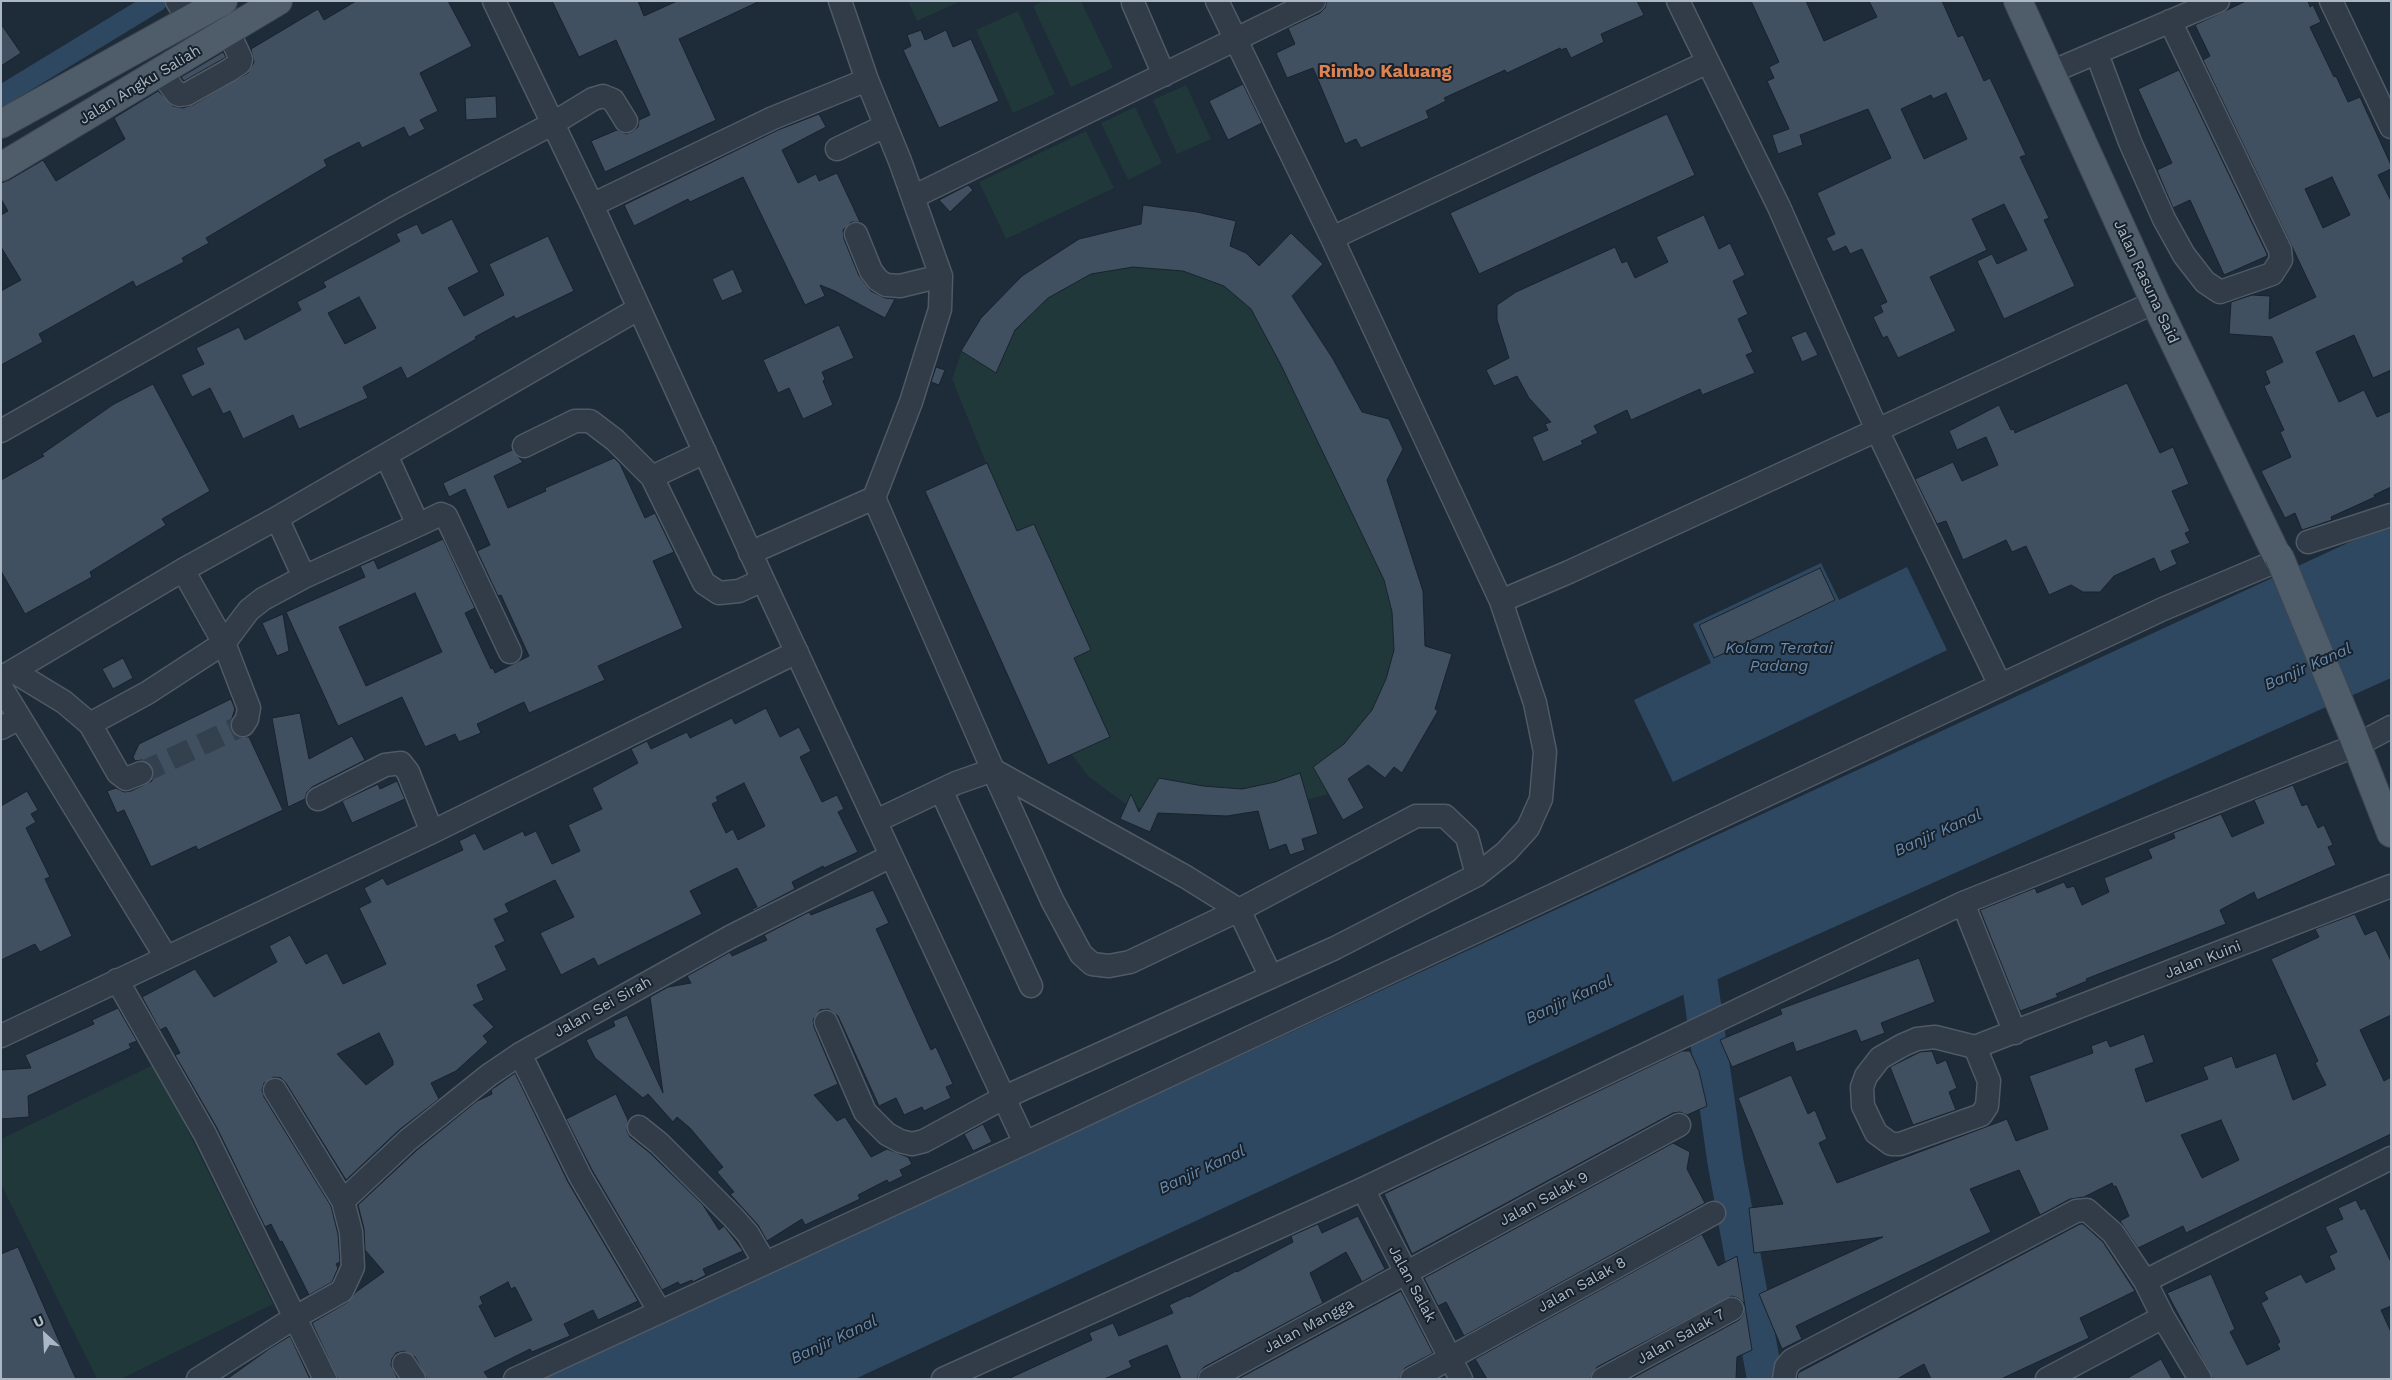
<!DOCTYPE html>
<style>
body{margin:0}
#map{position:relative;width:2392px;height:1380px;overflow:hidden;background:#1e2b38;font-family:"Work Sans",sans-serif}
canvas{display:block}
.frame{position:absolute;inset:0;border:2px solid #abb7c5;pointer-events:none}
.north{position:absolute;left:20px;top:1310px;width:50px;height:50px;-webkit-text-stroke:4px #17212c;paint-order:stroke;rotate:335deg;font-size:14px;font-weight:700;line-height:20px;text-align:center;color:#abb7c5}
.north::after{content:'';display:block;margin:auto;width:18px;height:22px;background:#abb7c5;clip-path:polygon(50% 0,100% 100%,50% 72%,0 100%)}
</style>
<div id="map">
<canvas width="2392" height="1380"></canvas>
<div class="frame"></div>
<div class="north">U</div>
</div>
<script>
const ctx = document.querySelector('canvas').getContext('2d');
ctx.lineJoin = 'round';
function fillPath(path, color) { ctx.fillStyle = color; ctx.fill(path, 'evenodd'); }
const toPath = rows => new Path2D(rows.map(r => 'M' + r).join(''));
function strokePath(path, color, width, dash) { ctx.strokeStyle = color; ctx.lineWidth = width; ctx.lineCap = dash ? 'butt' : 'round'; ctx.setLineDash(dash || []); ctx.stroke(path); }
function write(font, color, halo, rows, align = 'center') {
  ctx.font = font + ' "Work Sans",sans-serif'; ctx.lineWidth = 4; ctx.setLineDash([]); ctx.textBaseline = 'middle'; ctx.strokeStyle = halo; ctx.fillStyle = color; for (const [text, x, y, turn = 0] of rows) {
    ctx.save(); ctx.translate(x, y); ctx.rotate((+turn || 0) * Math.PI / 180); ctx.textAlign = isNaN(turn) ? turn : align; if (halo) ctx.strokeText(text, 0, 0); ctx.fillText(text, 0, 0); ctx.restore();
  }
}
const green = toPath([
 [908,1,961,1,917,21],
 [1044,1,1081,1,1113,68,1071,87,1033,6],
 [1018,11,1055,94,1013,113,976,30],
 [1186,85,1211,139,1177,154,1153,100],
 [1135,107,1162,163,1128,180,1101,123],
 [1086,131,1114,188,1006,239,979,182],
 [1188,229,1246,253,1294,300,1333,359,1362,412,1389,419,1403,449,1387,480,1423,591,1425,642,1371,763,1326,795,1274,808,1227,816,1167,814,1127,805,1089,777,1071,754,1048,765,925,491,986,463,952,379,962,350,981,318,1022,276],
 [155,1064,273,1304,121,1379,97,1379,1,1184,1,1139]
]);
const water = toPath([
 [2391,526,2391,678,1700,987,855,1379,542,1379,2352,541],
 [1821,563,1839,600,1907,567,1947,650,1673,782,1634,700,1711,663,1693,624]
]);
const canal = toPath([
 [1,96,157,1]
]);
const river = toPath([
 [1694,942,1725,1159,1765,1379]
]);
const building = toPath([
 [356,1,448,1,472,46,420,73,438,111,420,120,425,129,409,137,404,127,362,148,359,142,324,160,327,166,206,238,209,243,182,258,184,262,136,287,133,281,39,334,43,342,1,365,1,291,21,280,1,247,1,215,8,211,1,199,1,183,9,180,43,160,56,181,125,139,114,118,158,91,173,106,182,108,193,105,248,73,254,62,251,49,318,9,324,20,356,1],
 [552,1,638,1,644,16,677,1,760,1,679,39,716,120,605,172,591,141,617,130,626,134,632,132,638,127,639,120,650,115,616,40,579,57,552,1],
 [1327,1,1637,1,1644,15,1601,34,1604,42,1571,58,1566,48,1561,50,1560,48,1507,73,1505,70,1444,98,1446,101,1426,111,1429,118,1361,148,1356,139,1345,144,1313,68,1287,78,1276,53,1295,44,1288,28,1320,13,1325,8,1327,1],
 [1751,1,1806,1,1824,41,1877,17,1869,1,1942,1,1958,37,1963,35,1984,81,1990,78,2026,155,2020,157,2049,218,2044,220,2075,286,2004,319,1977,261,1992,254,1997,264,2027,250,2004,204,1972,219,1987,250,1930,277,1956,331,1898,358,1887,336,1883,338,1873,317,1883,312,1880,305,1887,302,1862,249,1850,254,1846,246,1833,252,1826,238,1835,234,1817,193,1891,158,1868,109,1800,135,1803,145,1778,154,1772,135,1789,129,1767,81,1774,78,1769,67,1779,62,1751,1],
 [1946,93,1967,139,1924,159,1901,109,1931,95,1933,99,1946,93],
 [2246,1,2308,1,2310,7,2313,5,2321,22,2310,27,2334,77,2336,76,2348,102,2360,97,2391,165,2391,169,2378,175,2391,201,2391,370,2373,378,2354,335,2316,352,2339,402,2364,390,2377,417,2391,411,2391,487,2374,495,2375,497,2331,517,2332,520,2302,530,2295,513,2285,518,2261,471,2291,457,2280,432,2284,430,2264,386,2270,383,2265,371,2283,362,2272,337,2229,334,2231,302,2252,295,2270,296,2269,319,2316,297,2203,60,2210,56,2195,25,2246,1],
 [2332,177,2350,215,2323,228,2305,189,2332,177],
 [1,24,21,53,1,66,1,24],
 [921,30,925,40,946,30,953,47,971,39,999,101,939,128,903,50,911,46,907,35,921,30],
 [223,52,226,57,221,60,184,81,181,77,223,52],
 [2179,70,2267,254,2267,256,2224,275,2190,200,2173,208,2157,170,2172,163,2138,89,2179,70],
 [1243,84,1262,123,1228,140,1209,101,1243,84],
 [496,96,497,118,466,120,465,98,496,96],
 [819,114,826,127,782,150,798,183,816,174,819,181,837,173,860,222,851,222,843,230,844,239,859,276,871,291,885,298,895,299,885,318,835,291,820,285,825,296,805,305,743,177,690,202,688,199,634,226,624,205,778,130,819,114],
 [1667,114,1695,175,1479,274,1450,213,1667,114],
 [968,185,973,190,950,212,939,200,968,185],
 [1143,205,1197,212,1236,221,1230,246,1246,253,1259,266,1291,233,1323,264,1292,296,1333,359,1362,412,1389,419,1403,449,1387,480,1423,591,1425,646,1452,654,1435,709,1438,711,1402,773,1394,767,1385,778,1368,765,1348,779,1364,808,1343,820,1313,767,1344,744,1372,710,1386,679,1394,650,1392,612,1384,580,1281,365,1251,309,1224,286,1183,271,1133,267,1091,274,1048,298,1015,330,996,373,961,351,981,318,1022,276,1079,239,1141,224,1143,205],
 [1704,215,1719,249,1730,243,1745,275,1733,281,1748,314,1738,319,1753,352,1746,355,1755,373,1702,395,1700,389,1631,420,1627,410,1594,426,1598,433,1581,441,1583,444,1543,462,1532,437,1548,430,1545,424,1551,422,1529,398,1517,376,1494,386,1486,370,1509,358,1497,320,1497,305,1516,292,1615,247,1622,263,1627,261,1635,278,1668,262,1656,237,1704,215],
 [452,219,479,272,448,288,464,316,504,295,489,264,548,236,574,291,516,319,514,316,475,337,476,339,407,379,401,367,363,387,368,398,299,429,293,415,243,439,230,411,223,414,210,388,192,397,181,375,204,364,196,348,239,327,245,340,301,310,297,302,326,287,323,282,400,241,396,234,417,224,422,234,452,219],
 [359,297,376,328,345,344,328,313,359,297],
 [733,269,743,292,722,301,712,279,733,269],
 [839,325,854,358,822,372,825,379,823,381,833,405,803,419,789,388,778,393,763,360,839,325],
 [1806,331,1818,355,1802,362,1791,337,1806,331],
 [936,367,945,370,939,385,931,382,936,367],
 [2127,383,2160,453,2173,447,2189,484,2172,491,2190,531,2185,533,2190,543,2171,551,2177,564,2160,572,2154,558,2114,576,2100,592,2083,592,2071,585,2049,595,2026,546,2012,552,2006,540,1963,560,1946,521,1937,524,1915,479,1953,462,1962,481,1998,465,1986,437,1957,450,1949,431,1999,405,2011,430,2014,429,2015,433,2127,383],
 [153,384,210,491,162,519,166,525,90,572,92,577,25,614,1,571,1,480,44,456,42,454,114,404,153,384],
 [512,450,523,462,494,476,508,508,546,491,545,488,614,458,620,464,645,518,655,513,674,552,653,561,683,628,598,666,605,680,529,713,524,702,477,724,481,733,459,742,455,734,425,747,402,697,338,726,286,612,365,577,360,566,374,560,378,569,443,539,475,608,465,613,491,669,493,668,495,673,529,656,501,595,498,596,477,551,490,545,465,489,449,497,443,483,512,450],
 [415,593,442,652,366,686,339,627,415,593],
 [987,463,1017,531,1034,524,1091,650,1074,658,1110,737,1048,765,925,491,987,463],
 [1820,568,1835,600,1714,658,1699,625,1820,568],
 [283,614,289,651,277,656,262,623,283,614],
 [123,658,133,678,113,689,102,669,123,658],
 [231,699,235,709,230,724,231,730,236,736,249,737,283,810,198,850,196,846,151,867,124,810,117,813,107,791,116,788,124,792,131,791,152,781,153,769,149,763,142,760,135,761,133,757,139,744,231,699],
 [766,708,780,737,799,727,811,751,800,757,822,802,837,795,844,809,838,812,858,852,824,868,823,866,792,882,795,889,753,911,752,909,757,907,737,868,690,891,702,914,598,966,594,958,561,975,540,933,574,917,555,880,505,904,509,912,494,919,505,941,495,946,507,970,477,985,484,1000,473,1005,494,1027,483,1036,488,1042,456,1071,431,1083,439,1099,399,1130,346,1180,286,1083,281,1078,274,1077,264,1083,262,1090,264,1097,331,1206,338,1234,340,1262,336,1264,338,1268,332,1282,309,1295,282,1241,280,1242,271,1224,265,1227,217,1128,175,1055,180,1053,166,1027,160,1030,142,997,195,969,214,997,277,962,269,946,290,935,306,964,327,953,343,984,386,964,359,908,371,902,364,888,383,878,387,885,463,850,459,841,475,833,484,850,523,831,525,836,536,831,552,864,580,851,568,825,602,809,592,788,638,763,631,749,647,741,651,749,687,732,690,738,732,718,735,724,766,708],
 [744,783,765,826,738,840,733,829,726,833,712,804,718,801,716,797,744,783],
 [379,1033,393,1061,393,1065,366,1085,337,1054,379,1033],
 [300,713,309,759,352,736,365,760,312,787,307,792,305,799,288,807,272,718,300,713],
 [1300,773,1318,834,1302,839,1305,850,1290,855,1286,844,1269,850,1258,811,1227,816,1158,813,1150,832,1120,819,1131,794,1139,812,1159,778,1203,786,1242,789,1275,782,1300,773],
 [397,781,405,799,352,823,342,801,378,784,380,789,397,781],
 [2293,785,2302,806,2307,804,2318,828,2324,825,2333,845,2328,847,2336,865,2257,900,2254,892,2220,910,2226,924,2086,979,2087,981,2056,994,2058,997,2020,1011,1980,910,2035,888,2037,893,2064,882,2067,888,2074,886,2082,905,2109,892,2104,878,2152,858,2148,849,2175,838,2173,833,2221,814,2232,837,2264,823,2254,800,2293,785],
 [27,791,38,810,31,814,36,822,26,828,50,877,45,879,72,936,40,952,35,944,1,960,1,806,27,791],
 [873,890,889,923,876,929,931,1050,936,1047,953,1084,946,1087,951,1098,924,1111,922,1107,904,1115,896,1098,879,1106,838,1016,828,1009,820,1010,813,1020,814,1027,838,1084,814,1095,837,1121,845,1117,871,1157,887,1149,908,1157,912,1164,900,1170,903,1176,889,1183,887,1180,858,1195,860,1199,805,1225,802,1219,767,1241,758,1225,730,1194,734,1192,717,1172,723,1167,690,1128,677,1117,673,1122,648,1094,643,1098,595,1058,586,1040,615,1026,613,1021,627,1015,663,1093,650,997,668,987,691,983,687,976,730,952,732,956,767,940,764,935,809,912,811,915,873,890],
 [2355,914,2365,935,2376,930,2391,961,2391,1015,2360,1030,2384,1081,2391,1077,2391,1134,2186,1233,2183,1226,2138,1248,2120,1221,2129,1216,2116,1186,2114,1187,2112,1183,2084,1197,2070,1199,2040,1215,2019,1170,1970,1189,1991,1232,1796,1326,1802,1339,1782,1349,1759,1294,1883,1237,1754,1253,1749,1208,1783,1204,1738,1098,1791,1075,1808,1114,1815,1110,1827,1139,1819,1143,1837,1183,2007,1119,2016,1141,2048,1129,2029,1076,2093,1053,2091,1046,2107,1040,2110,1047,2144,1034,2154,1062,2135,1069,2146,1102,2208,1079,2203,1067,2232,1056,2236,1068,2276,1053,2293,1100,2326,1085,2315,1063,2318,1061,2271,959,2319,937,2315,929,2355,914],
 [2221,1120,2239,1160,2202,1178,2181,1135,2221,1120],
 [1919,958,1935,1002,1881,1023,1885,1033,1861,1042,1856,1030,1796,1052,1793,1042,1732,1067,1720,1040,1782,1014,1780,1009,1919,958],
 [118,1008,137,1041,129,1044,131,1048,28,1096,29,1117,1,1119,1,1070,31,1068,25,1055,94,1024,92,1020,118,1008],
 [1682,1051,1690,1051,1699,1071,1707,1106,1687,1115,1680,1112,1673,1113,1412,1254,1384,1194,1682,1051],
 [1932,1051,1937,1064,1946,1060,1957,1088,1949,1092,1956,1110,1913,1125,1890,1067,1920,1052,1932,1051],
 [515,1073,568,1182,638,1301,598,1320,593,1310,564,1324,570,1336,532,1352,530,1349,484,1372,489,1379,427,1379,415,1357,404,1351,396,1353,392,1359,391,1365,398,1379,338,1379,312,1323,348,1302,356,1292,384,1272,365,1250,364,1229,358,1205,417,1150,477,1101,492,1094,491,1090,515,1073],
 [508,1282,511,1289,515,1287,532,1320,495,1337,479,1306,483,1304,480,1297,508,1282],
 [616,1094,628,1120,627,1131,630,1137,650,1153,703,1205,719,1230,724,1226,743,1251,703,1269,706,1275,693,1282,692,1280,680,1285,678,1282,662,1290,592,1170,566,1119,616,1094],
 [983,1124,992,1142,973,1151,964,1134,983,1124],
 [1673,1143,1690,1152,1687,1169,1705,1203,1464,1336,1446,1302,1438,1306,1424,1278,1673,1143],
 [2356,1200,2361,1210,2365,1208,2391,1262,2391,1306,2381,1310,2391,1332,2391,1379,2213,1379,2167,1293,2211,1274,2235,1329,2230,1332,2247,1365,2280,1349,2277,1344,2280,1342,2261,1303,2268,1299,2264,1292,2301,1274,2306,1283,2335,1269,2329,1256,2337,1252,2325,1227,2343,1219,2338,1208,2356,1200],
 [1358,1216,1385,1269,1362,1282,1346,1252,1310,1273,1323,1303,1204,1367,1199,1373,1197,1379,1181,1379,1167,1345,1129,1361,1132,1367,1104,1379,1008,1379,1092,1340,1089,1333,1113,1323,1119,1336,1173,1313,1169,1305,1188,1296,1189,1297,1236,1271,1237,1272,1293,1242,1291,1236,1318,1224,1322,1233,1358,1216],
 [2080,1224,2083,1224,2103,1242,2135,1291,2080,1318,2089,1338,2001,1379,1931,1379,1924,1364,1897,1379,1797,1379,1798,1373,2080,1224],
 [1702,1234,1718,1266,1737,1256,1752,1350,1737,1357,1736,1379,1631,1379,1739,1320,1743,1315,1744,1303,1738,1298,1732,1296,1597,1367,1590,1379,1487,1379,1475,1359,1702,1234],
 [18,1247,59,1341,76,1379,1,1379,1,1254,18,1247],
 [1401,1291,1433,1353,1405,1368,1399,1379,1238,1379,1401,1291],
 [290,1336,310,1379,227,1379,269,1349,290,1336],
 [2161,1359,2172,1379,2126,1379,2161,1359]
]);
const minorTunnel = toPath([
 [141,773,243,725]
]);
const minor = toPath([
 [177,1,189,22],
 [494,1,592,205,763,580,1025,1143],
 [840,1,867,80,900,161,941,276,940,309,911,402,874,498,993,770,1052,900,1081,954,1092,964,1109,966,1130,962,1239,910,1416,816,1445,816,1467,837,1477,875],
 [1678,1,1779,207,1877,430,2000,685],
 [2331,1,2391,127],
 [1133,3,1164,75],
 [2097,54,2130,142,2164,219,2184,255,2205,282,2220,292,2272,274,2281,260,2280,250,2170,21],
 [2051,72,2218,1],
 [161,73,177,94,180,95,187,94,228,71,240,63,241,59,228,31],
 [837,149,885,126],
 [913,197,1314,1],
 [592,205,773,118,867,80],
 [856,234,871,271,878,280,886,285,900,286,941,276],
 [1332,238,1708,62],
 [1,431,395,207,552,124,593,99,603,96,613,100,626,121],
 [524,446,575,421,590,421,615,440,652,477],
 [705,452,652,477,704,583,719,593,739,591,763,580],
 [277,518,304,577,418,525,386,455],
 [418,525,441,514,446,516,510,652],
 [2308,542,2391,515],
 [750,553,874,498],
 [1501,601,1569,572,2155,302],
 [13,671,64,702,90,724,147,693,224,643,183,570],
 [1,678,183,570,277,518,638,309],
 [1,687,166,957],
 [90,724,118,773,126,779,141,773],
 [243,725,247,719,249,708,224,643,249,610,263,599,304,577],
 [1,728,20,718],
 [941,790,1031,986],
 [318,799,385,765,401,763,408,772,432,832],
 [876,821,956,783,993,770,1186,877,1239,910,1271,977],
 [1963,903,2015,1033],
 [117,980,205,1134,325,1379],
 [826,1022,865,1112,887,1134,900,1141,912,1144,924,1141,1005,1097,1335,948,1477,875,1506,852,1528,828,1541,799,1545,752,1535,703,1501,601,1332,238,1217,1],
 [1,1036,432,832,797,652],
 [1975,1047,1989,1081,1987,1106,1981,1115,1900,1144,1891,1144,1876,1133,1863,1106,1862,1087,1866,1076,1880,1058,1903,1045,1917,1039,1935,1037,1975,1047,2391,886],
 [520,1054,580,1176,660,1312],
 [639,1127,659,1143,733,1217,748,1234,765,1263],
 [1363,1189,1461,1379],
 [343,1201,408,1140,489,1075,520,1054,730,937,891,856],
 [2145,1281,2391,1158],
 [2163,1317,2200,1379],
 [404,1364,414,1379],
 [198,1379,294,1318,342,1291,353,1267,351,1232,343,1201,275,1090],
 [515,1379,1025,1143,2163,609,2279,560],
 [943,1379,1363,1189,1963,903,2357,745,2391,727],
 [1210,1379,1679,1125],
 [1412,1379,1714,1213],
 [1603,1379,1732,1309],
 [1784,1379,1786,1367,1792,1360,2076,1211,2087,1210,2113,1233,2145,1281,2163,1317,2047,1379]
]);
const major = toPath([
 [2018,1,2155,302,2279,560],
 [1,124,223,1],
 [1,167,278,1],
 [2352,733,2391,833]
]);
const majorBridge = toPath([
 [2279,556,2352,733]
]);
const streetNames = [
 ["Jalan Angku Saliah",140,85,-31],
 ["Jalan Rasuna Said",2146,282,65],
 ["Jalan Kuini",2203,960,-21],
 ["Jalan Sei Sirah",603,1007,-29],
 ["Jalan Salak 9",1544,1199,-28],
 ["Jalan Salak",1412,1284,62],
 ["Jalan Salak 8",1582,1285,-29],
 ["Jalan Mangga",1309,1326,-28],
 ["Jalan Salak 7",1681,1337,-29]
];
const waterNames = [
 ["Kolam Teratai",1779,648],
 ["Padang",1779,666],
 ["Banjir Kanal",2308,667,-24],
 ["Banjir Kanal",1938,833,-24],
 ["Banjir Kanal",1569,1000,-25],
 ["Banjir Kanal",1202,1170,-25],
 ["Banjir Kanal",834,1340,-25]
];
const quarterNames = [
 ["Rimbo Kaluang",1385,72]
];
fillPath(green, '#203839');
fillPath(water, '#2f4861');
strokePath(canal, '#2f4861', 21);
strokePath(river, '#2f4861', 36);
fillPath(building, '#405060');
strokePath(building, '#19232e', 1);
strokePath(minorTunnel, '#33404d', 22, [22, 11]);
strokePath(minor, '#4f5a66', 25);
strokePath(major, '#3b4552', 30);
strokePath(minor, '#313c48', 22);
strokePath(major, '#4f5c69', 28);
strokePath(majorBridge, '#3b4552', 30, []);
strokePath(majorBridge, '#4f5c69', 28);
write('15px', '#abb7c5', '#17212c', streetNames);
write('italic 16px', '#698aac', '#17212c', waterNames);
write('bold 18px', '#db8351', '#17212c', quarterNames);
</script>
